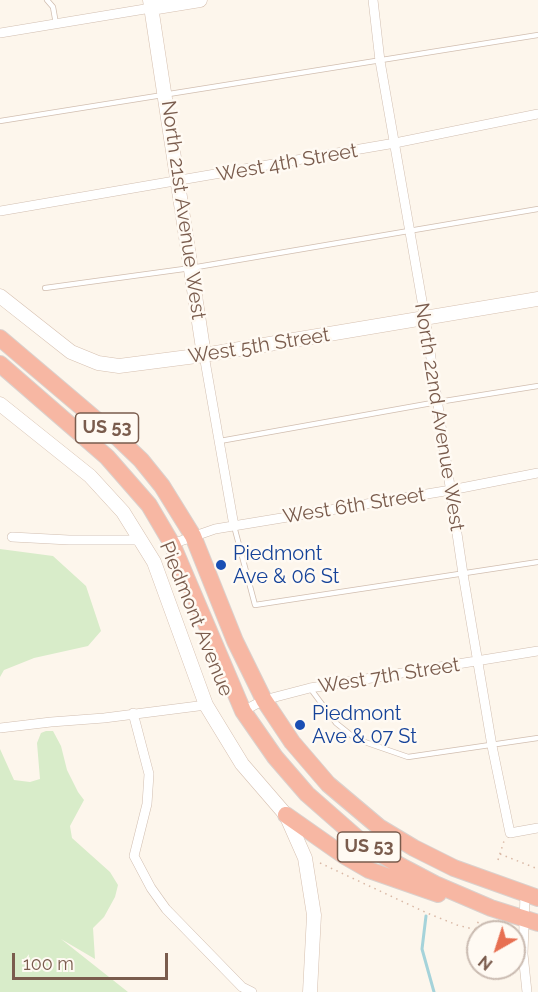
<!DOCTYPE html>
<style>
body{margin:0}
#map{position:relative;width:538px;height:992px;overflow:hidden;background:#fdf6ec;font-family:Raleway,sans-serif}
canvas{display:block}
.north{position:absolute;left:466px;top:920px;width:60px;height:60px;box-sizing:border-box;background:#fffaf3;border:2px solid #cabbb1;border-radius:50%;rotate:219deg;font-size:16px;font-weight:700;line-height:24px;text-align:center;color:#7a5c4d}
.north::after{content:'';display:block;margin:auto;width:21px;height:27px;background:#e76f51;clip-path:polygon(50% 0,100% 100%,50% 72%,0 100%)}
.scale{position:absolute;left:12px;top:953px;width:156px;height:27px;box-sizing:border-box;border:3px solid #7a5c4d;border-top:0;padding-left:8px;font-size:18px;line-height:21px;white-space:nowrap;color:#7a5c4d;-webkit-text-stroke:4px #fffaf3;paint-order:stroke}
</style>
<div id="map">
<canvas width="538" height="992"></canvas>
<div class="north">N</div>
<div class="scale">100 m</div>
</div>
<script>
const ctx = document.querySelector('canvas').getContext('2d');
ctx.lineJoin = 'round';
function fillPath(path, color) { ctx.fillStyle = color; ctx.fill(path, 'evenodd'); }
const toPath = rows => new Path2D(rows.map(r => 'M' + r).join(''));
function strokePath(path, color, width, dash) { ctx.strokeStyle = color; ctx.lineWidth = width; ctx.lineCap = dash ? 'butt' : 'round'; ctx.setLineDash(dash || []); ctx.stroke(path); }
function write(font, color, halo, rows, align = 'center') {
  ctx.font = font + ' Raleway,sans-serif'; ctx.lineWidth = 5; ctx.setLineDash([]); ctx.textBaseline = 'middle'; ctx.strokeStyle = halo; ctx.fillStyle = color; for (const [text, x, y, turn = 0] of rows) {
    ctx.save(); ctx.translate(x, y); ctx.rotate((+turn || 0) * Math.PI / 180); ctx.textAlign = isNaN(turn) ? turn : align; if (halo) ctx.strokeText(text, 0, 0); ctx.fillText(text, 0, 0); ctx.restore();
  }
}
const green = toPath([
 [0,549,53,556,86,586,101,631,88,646,34,658,4,670,0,677],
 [46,731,53,731,61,746,67,770,78,792,84,800,70,826,72,838,110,872,118,885,115,897,104,917,93,928,95,959,61,939,128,992,0,992,0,749,14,780,30,782,40,779,37,743,41,733]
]);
const stream = toPath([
 [426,916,422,949,434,992]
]);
const path = toPath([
 [500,854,538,869],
 [498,860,504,841],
 [320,863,427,913,457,925,485,932],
 [476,929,479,919]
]);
const lane = toPath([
 [47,0,53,7,56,24],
 [0,121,538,35],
 [45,288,191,268,538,209],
 [220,441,432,403,538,386],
 [234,526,255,605,538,562],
 [310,688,336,723,356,739,408,757,538,738]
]);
const street = toPath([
 [373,0,380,61,425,318,463,574,492,746,510,833,538,828],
 [0,33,151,8],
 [0,211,395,143,538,114],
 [204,355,234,526],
 [12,537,69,540,141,540],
 [172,544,215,529,451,490,538,473],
 [243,711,264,700,310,688,538,651],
 [133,713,149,774,147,804,134,856,151,888,166,909,242,987,252,992],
 [0,728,51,722,104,718,206,705],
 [525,894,523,954,527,992]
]);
const secondary = toPath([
 [150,0,204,355],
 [151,8,200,0],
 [0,296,71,352,98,363,119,366,204,355,538,299],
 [0,404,90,476,123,512,154,562,206,705,242,764,286,815,305,858,314,915,310,992]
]);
const highway = toPath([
 [0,338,119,439,141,460,162,486,193,536,235,641,264,700,292,742,328,784,379,827,414,848,454,868,538,898],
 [0,364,107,457,149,505,172,544,243,711,275,757,307,794,364,844,399,865,435,884,491,908,538,923],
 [286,815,343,855,369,870,438,894]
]);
const markers = [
 [221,565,6,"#1a4fb4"],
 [300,725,6,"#1a4fb4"]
];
const shields = [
 [107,428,63],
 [369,847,63]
];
const shieldNames = [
 ["US 53",107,428],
 ["US 53",369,847]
];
const streetNames = [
 ["West 4th Street",287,163,-10],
 ["North 21st Avenue West",183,210,82],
 ["West 5th Street",259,346,-9],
 ["North 22nd Avenue West",439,417,81],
 ["West 6th Street",354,506,-9],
 ["Piedmont Avenue",196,619,68],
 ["West 7th Street",389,676,-9]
];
const transitNames = [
 ["Piedmont",233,554],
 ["Ave & 06 St",233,577],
 ["Piedmont",312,714],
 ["Ave & 07 St",312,737]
];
fillPath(green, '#d8ecc9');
strokePath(stream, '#a5d3da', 3);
strokePath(lane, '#d1beb0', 6);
strokePath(street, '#d1beb0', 10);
strokePath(secondary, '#d6c0b0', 15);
strokePath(highway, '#dad1cd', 18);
strokePath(path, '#d9b8a5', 1.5, [1.5, 4.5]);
strokePath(lane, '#fff', 4.5);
strokePath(street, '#fff', 9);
strokePath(secondary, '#fff', 14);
strokePath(highway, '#f7b7a3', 16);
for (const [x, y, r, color] of markers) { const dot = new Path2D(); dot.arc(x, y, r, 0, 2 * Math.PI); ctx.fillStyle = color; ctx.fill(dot); strokePath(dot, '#fffaf3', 2); }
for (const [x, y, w] of shields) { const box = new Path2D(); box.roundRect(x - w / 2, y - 15, w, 30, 4.5); ctx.fillStyle = '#fffaf3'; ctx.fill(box); strokePath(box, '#7a5c4d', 1.5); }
write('bold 18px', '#7a5c4d', null, shieldNames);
write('20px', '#7a5c4d', '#fffaf3', streetNames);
write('20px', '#164399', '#fffaf3', transitNames, 'left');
</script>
